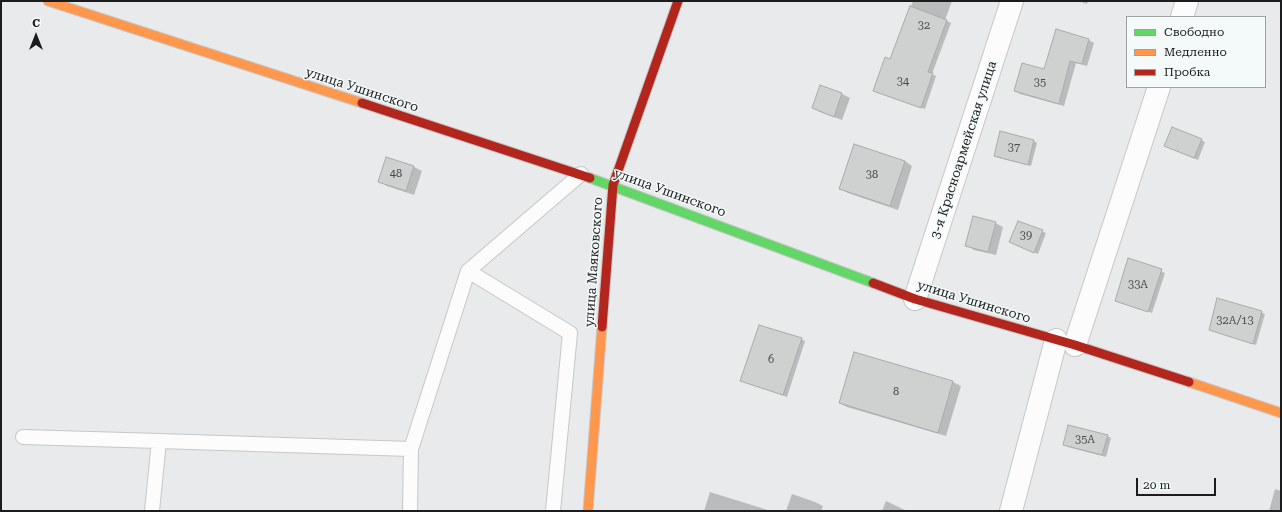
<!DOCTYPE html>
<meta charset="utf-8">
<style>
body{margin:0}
#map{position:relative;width:1282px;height:512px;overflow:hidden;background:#e8eaeb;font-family:"Roboto Serif",serif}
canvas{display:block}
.frame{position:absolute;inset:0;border:2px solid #1b1c1d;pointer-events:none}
.legend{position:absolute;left:1126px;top:16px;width:140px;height:72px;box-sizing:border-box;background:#f4f9f9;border:1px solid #9da1a1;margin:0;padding:5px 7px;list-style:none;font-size:12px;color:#1b1c1d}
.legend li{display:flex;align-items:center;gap:8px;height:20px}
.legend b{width:20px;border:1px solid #9da1a1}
.north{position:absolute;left:16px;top:16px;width:40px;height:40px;-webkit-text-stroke:3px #f4f9f9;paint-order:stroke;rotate:0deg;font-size:11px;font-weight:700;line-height:16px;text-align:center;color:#1b1c1d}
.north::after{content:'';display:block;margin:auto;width:14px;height:18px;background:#1b1c1d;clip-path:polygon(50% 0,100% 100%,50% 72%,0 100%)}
.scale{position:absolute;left:1136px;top:478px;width:80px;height:18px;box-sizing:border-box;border:2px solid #1b1c1d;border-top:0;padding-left:5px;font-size:12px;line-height:14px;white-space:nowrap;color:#1b1c1d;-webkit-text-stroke:3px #f4f9f9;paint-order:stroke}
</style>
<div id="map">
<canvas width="1282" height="512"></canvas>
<div class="frame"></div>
<ul class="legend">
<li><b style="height:5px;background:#63d668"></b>Свободно</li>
<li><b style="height:5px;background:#ff974d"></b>Медленно</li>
<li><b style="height:5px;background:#b3261e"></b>Пробка</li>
</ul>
<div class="north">С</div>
<div class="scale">20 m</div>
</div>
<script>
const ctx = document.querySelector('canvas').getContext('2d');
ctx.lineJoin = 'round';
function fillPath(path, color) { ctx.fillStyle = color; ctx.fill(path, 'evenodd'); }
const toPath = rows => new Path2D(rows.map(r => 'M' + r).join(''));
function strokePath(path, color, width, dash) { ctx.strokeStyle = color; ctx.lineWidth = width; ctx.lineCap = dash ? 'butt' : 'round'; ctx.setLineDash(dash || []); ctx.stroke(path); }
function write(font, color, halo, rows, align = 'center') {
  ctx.font = font + ' "Roboto Serif",serif'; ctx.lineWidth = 3; ctx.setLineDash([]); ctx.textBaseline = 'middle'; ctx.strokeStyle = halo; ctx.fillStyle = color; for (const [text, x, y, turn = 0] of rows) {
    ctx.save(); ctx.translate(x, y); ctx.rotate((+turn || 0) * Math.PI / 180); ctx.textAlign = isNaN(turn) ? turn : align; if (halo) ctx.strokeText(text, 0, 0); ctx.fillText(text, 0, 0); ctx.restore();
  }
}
const shadow = toPath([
 [913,1,952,1,945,20,951,23,932,74,936,76,925,109,874,91,891,60],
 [1078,1,1088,1,1087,4],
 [1089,40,1094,43,1087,66,1076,63,1064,106,1020,94,1015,91],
 [821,86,842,94,850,98,842,120,820,112,813,108],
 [1001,132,1034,141,1037,143,1031,166,999,158,995,156],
 [1201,140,1205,142,1198,160,1169,148],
 [387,158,414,167,422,171,414,195,387,186,379,181],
 [905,161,912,166,898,210,848,193,841,189],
 [1018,222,1046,233,1038,254,1014,244],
 [995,223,1003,227,996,255,974,250,966,245],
 [1129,260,1165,273,1152,313,1119,302],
 [1261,312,1265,314,1256,345,1210,330],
 [801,339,805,341,787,397,742,381],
 [854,353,953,382,961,386,946,436,847,407,840,403],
 [1107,436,1111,438,1106,457,1068,447,1064,445],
 [1275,489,1281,491,1281,511,1269,511],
 [710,492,771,511,704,511],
 [792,494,815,502,823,506,821,511,786,511],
 [886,501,907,511,882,511]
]);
const building = toPath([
 [910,6,947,20,928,72,933,73,921,108,873,91,885,57,890,59,910,6],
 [1056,29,1089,39,1082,64,1070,61,1059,104,1014,91,1022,63,1044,69,1056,29],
 [820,85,842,93,834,117,812,108,820,85],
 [1172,127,1202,139,1194,158,1164,146,1172,127],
 [1000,131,1034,140,1028,165,994,156,1000,131],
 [854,144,905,161,890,206,839,189,854,144],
 [386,157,414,166,406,191,378,182,386,157],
 [973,216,996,222,988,252,965,246,973,216],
 [1018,221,1043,230,1034,253,1009,242,1018,221],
 [1128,258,1162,269,1148,312,1115,301,1128,258],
 [1217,298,1262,311,1253,344,1209,330,1217,298],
 [759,325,802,338,783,395,740,381,759,325],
 [854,352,953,381,938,433,839,403,854,352],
 [1068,425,1108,435,1102,455,1063,445,1068,425]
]);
const lane = toPath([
 [468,271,570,333,553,511],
 [23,437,159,441],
 [152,511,159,441,411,449],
 [410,511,411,449,468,271,581,174]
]);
const street = toPath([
 [1182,17,1187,1],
 [915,299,1012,1],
 [1075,345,1159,87],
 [1011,511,1056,340]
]);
const fast = toPath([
 [590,178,873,283]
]);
const slow = toPath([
 [48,1,362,103],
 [1189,382,1281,413],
 [588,511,602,327]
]);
const jam = toPath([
 [362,103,590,178],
 [873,283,915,299,1075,345,1189,382],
 [602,327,613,185,678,1]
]);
const numberNames = [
 ["32",924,26],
 ["34",903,82],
 ["35",1040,83],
 ["37",1014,148],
 ["48",396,174],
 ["38",872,175],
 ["39",1026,236],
 ["33А",1138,285],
 ["32А/13",1235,321],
 ["6",771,360],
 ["8",896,392],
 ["35А",1085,440]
];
const streetNames = [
 ["улица Ушинского",362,90,18],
 ["3-я Красноармейская улица",964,150,-72],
 ["улица Ушинского",670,193,20],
 ["улица Маяковского",594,262,-86],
 ["улица Ушинского",974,302,17]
];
fillPath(shadow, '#0003');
fillPath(building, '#cfd1d1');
strokePath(building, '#a9abab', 1);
strokePath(lane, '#c6c7c8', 16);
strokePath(street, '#c6c7c8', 24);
strokePath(fast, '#c6c7c8', 11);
strokePath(slow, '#c6c7c8', 11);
strokePath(jam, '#c6c7c8', 11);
strokePath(lane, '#fcfcfc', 14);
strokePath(street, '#fcfcfc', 22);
strokePath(fast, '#63d668', 9);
strokePath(slow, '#ff974d', 9);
strokePath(jam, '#b3261e', 9);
write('11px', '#48494a', null, numberNames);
write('13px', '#1b1c1d', '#f4f9f9', streetNames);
</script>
